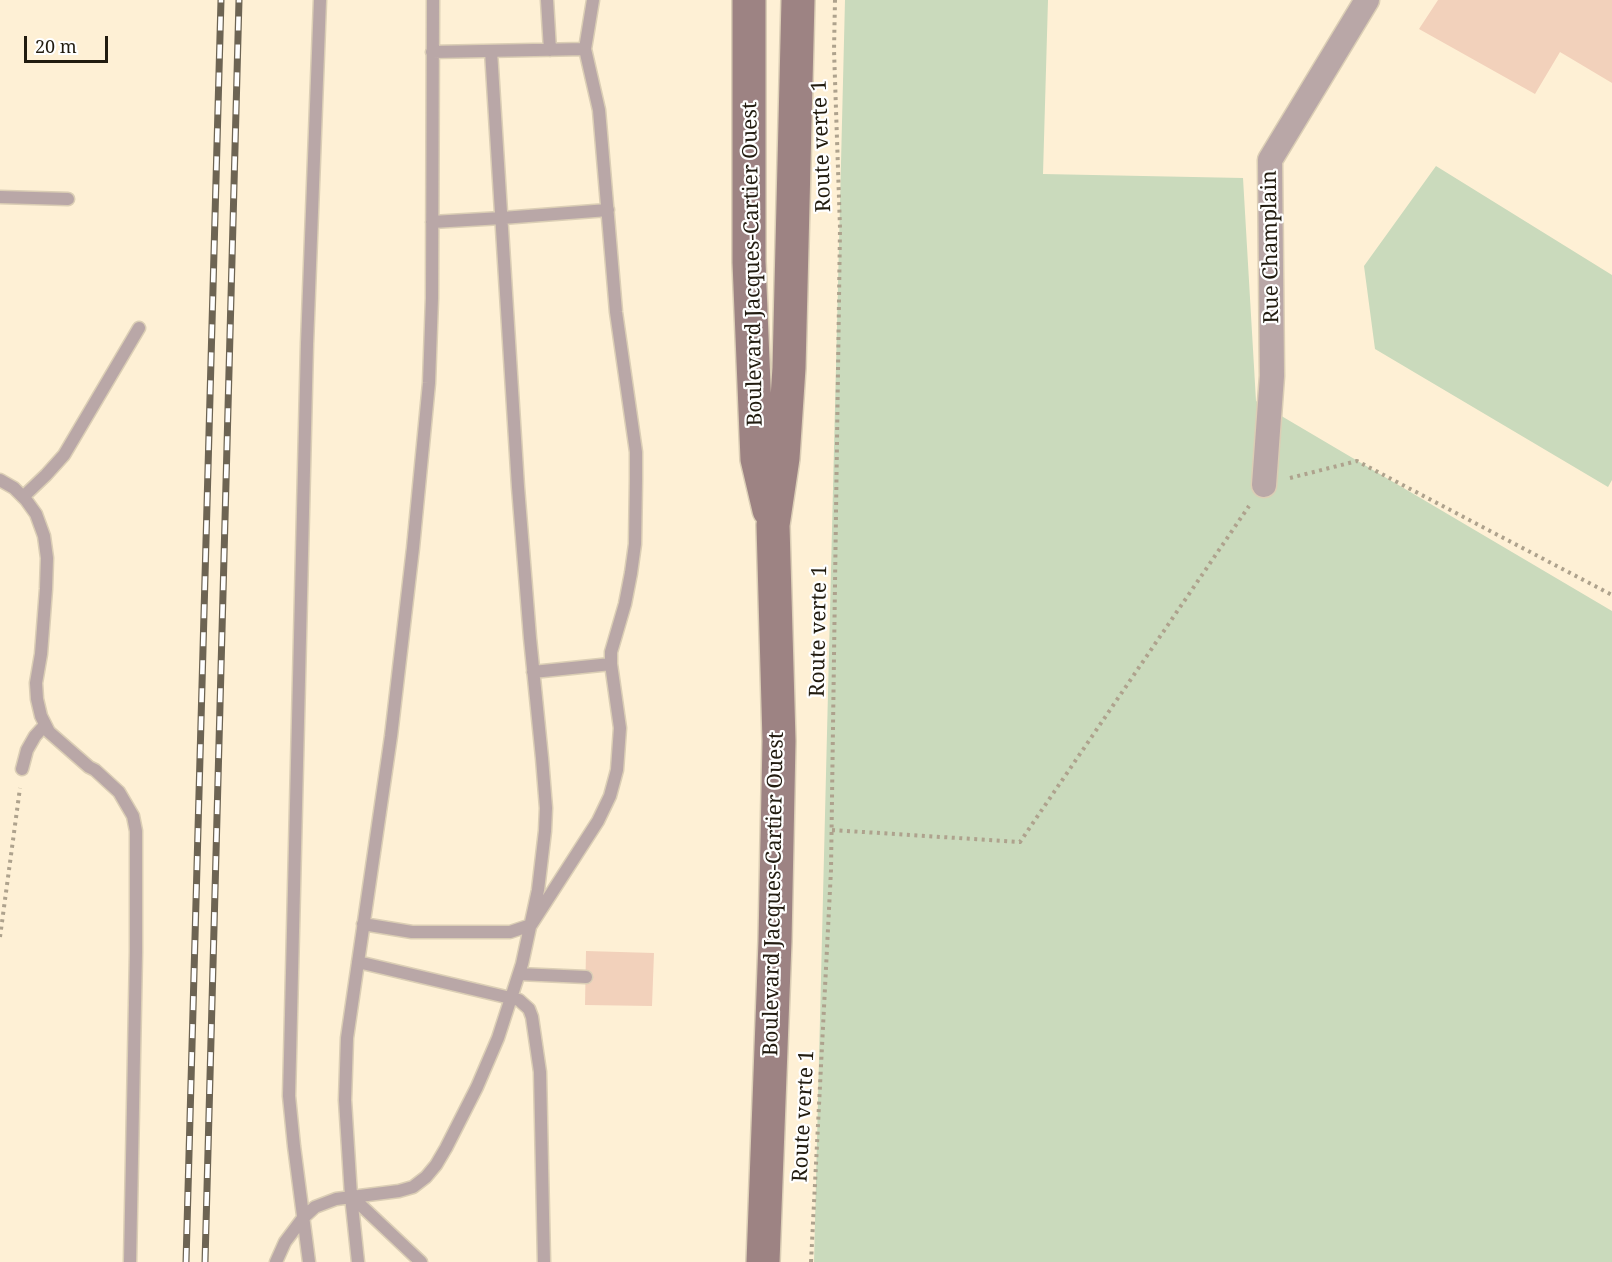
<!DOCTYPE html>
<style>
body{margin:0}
#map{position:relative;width:1612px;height:1262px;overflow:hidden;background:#fef0d5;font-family:"Noto Serif",serif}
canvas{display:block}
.scale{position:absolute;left:24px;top:36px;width:84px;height:27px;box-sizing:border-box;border:3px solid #211b0f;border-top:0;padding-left:8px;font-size:18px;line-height:21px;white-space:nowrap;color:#211b0f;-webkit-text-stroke:4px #fff;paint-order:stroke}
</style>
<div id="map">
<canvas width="1612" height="1262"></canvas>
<div class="scale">20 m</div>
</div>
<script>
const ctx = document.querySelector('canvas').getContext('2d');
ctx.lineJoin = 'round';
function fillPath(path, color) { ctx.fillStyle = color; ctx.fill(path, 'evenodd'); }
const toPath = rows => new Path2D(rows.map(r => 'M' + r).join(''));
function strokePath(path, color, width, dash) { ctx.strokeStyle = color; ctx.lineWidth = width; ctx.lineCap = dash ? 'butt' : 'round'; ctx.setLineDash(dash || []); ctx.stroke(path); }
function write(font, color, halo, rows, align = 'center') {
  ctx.font = font + ' "Noto Serif",serif'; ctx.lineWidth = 4.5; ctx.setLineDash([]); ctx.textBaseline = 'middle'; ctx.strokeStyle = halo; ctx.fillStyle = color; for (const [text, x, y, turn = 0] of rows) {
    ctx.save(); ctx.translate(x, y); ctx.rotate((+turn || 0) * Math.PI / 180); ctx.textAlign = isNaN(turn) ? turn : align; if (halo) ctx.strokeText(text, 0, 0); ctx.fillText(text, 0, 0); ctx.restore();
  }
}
const green = toPath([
 [845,0,1048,0,1043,174,1243,178,1256,401,1612,611,1612,1262,814,1262],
 [1436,166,1612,275,1612,480,1608,487,1375,349,1364,266]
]);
const building = toPath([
 [1438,0,1612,0,1612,83,1560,52,1535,94,1419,29],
 [586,951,654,953,652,1006,585,1005]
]);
const path = toPath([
 [1290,478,1357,461,1612,595],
 [832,830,1020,842,1249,506],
 [0,937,20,788],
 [811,1262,831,870,840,228,834,50,835,0]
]);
const lane = toPath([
 [547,0,550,50],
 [432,52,585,49],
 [0,197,68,199],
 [432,222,502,218,608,210],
 [0,480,14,488,26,500,36,514,44,536,47,558,46,589,41,654,36,683,37,699,41,716,49,732,89,767,95,770,119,792,133,816,136,831,136,952,130,1262],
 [23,497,46,475,64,455,139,328],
 [533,672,611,664],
 [22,769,27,750,35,736,45,725],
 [363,924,412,932,510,932,531,925,598,821,610,796,617,770,620,728,611,664,611,652,625,604,631,573,635,544,636,479,636,452,616,312,599,110,585,49,593,0],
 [358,962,519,1000,529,1009,532,1017,540,1072,544,1262],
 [519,974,586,977],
 [351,1196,421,1262],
 [276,1262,285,1242,303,1218,315,1207,336,1199,399,1191,413,1187,426,1177,436,1165,446,1148,477,1087,498,1038,522,964,538,890,545,831,546,808,542,758,530,638,518,487,491,51],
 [309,1262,294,1146,289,1096,290,1056,307,344,320,0],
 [358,1262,351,1196,345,1100,347,1038,391,736,413,548,429,383,432,298,433,0]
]);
const street = toPath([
 [1264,485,1272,376,1270,160,1367,0]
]);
const secondary = toPath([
 [749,0,749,262,757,459,769,510],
 [763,1262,775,941,779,741,773,525,783,458,789,368,798,0]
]);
const rail = toPath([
 [186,1262,221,0],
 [205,1262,239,0]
]);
const streetNames = [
 ["Route verte 1",822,146,-92],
 ["Rue Champlain",1271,247,-91],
 ["Boulevard Jacques-Cartier Ouest",753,264,-91],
 ["Route verte 1",819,631,-89],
 ["Boulevard Jacques-Cartier Ouest",774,894,-89],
 ["Route verte 1",804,1116,-87]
];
fillPath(green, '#cadabc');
fillPath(building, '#f2d1bb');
strokePath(lane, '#dbceb5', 15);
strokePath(street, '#dbceb5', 27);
strokePath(secondary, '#dbceb5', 36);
strokePath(path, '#aea28d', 4, [3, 4.5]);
strokePath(lane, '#b9a7a7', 12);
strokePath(street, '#b9a7a7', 24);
strokePath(secondary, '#9d8383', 33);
strokePath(rail, '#6d6453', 7);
strokePath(rail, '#fff', 4.5, [14]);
write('21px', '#211b0f', '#fff', streetNames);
</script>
